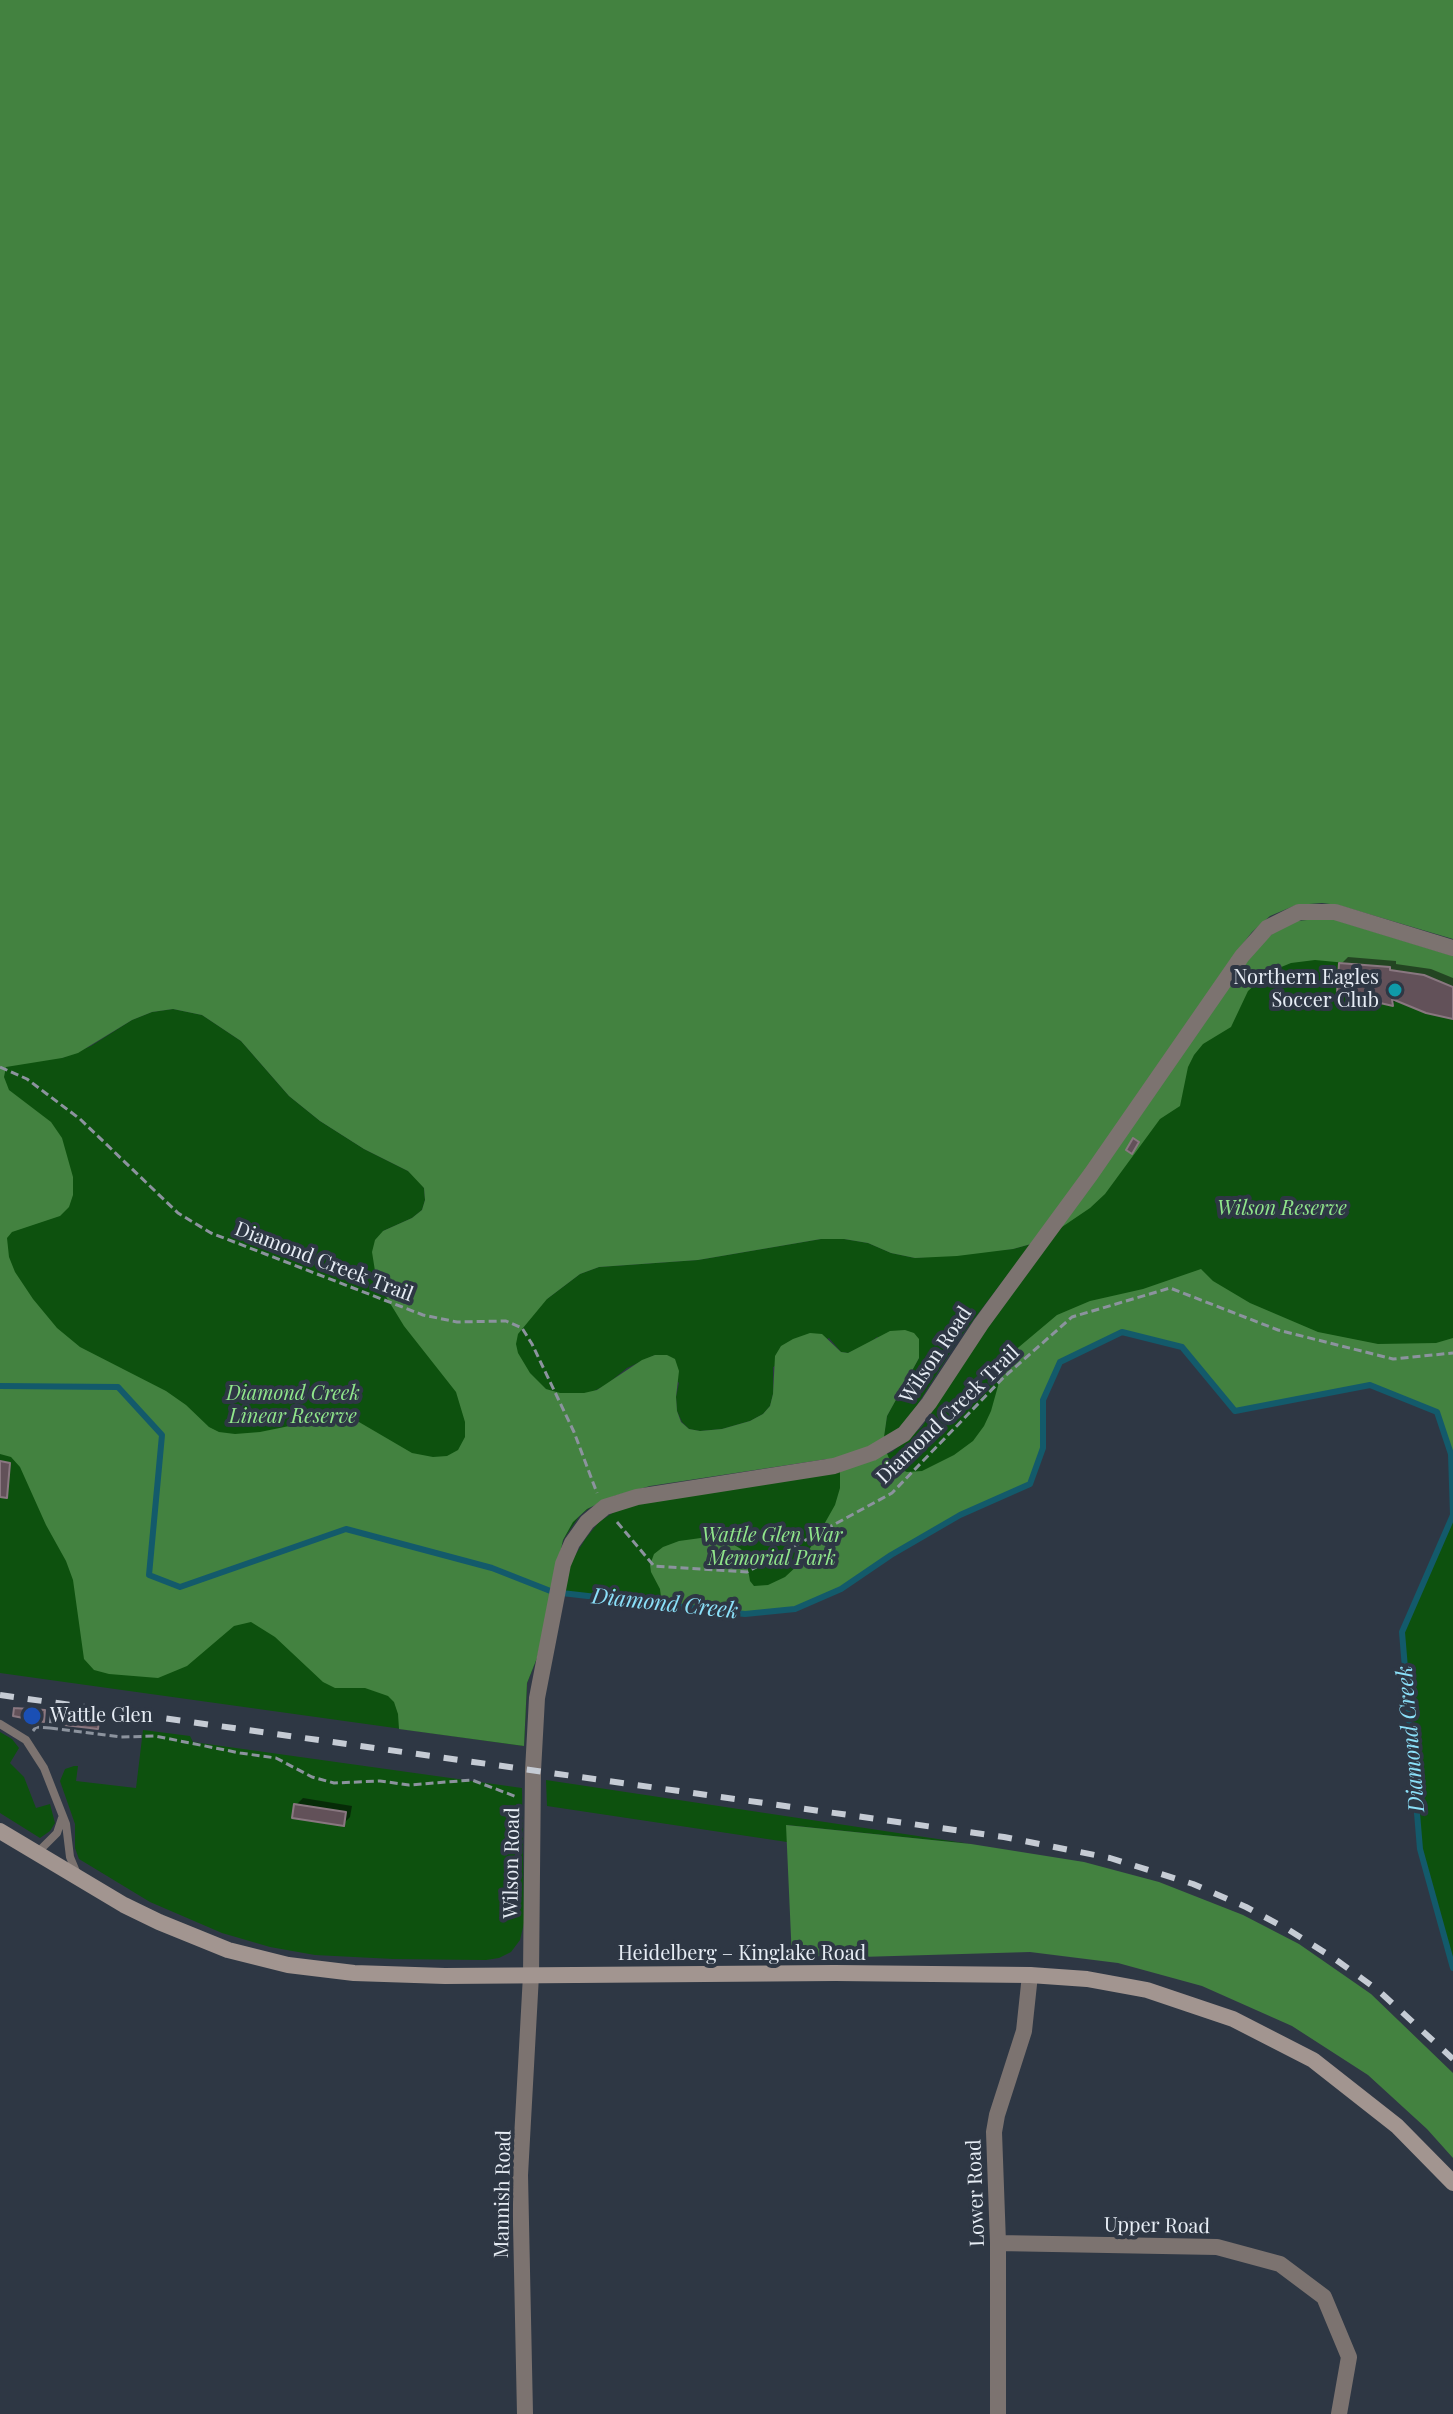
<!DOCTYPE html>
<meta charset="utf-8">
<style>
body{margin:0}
canvas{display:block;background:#2e3744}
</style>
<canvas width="1453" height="2414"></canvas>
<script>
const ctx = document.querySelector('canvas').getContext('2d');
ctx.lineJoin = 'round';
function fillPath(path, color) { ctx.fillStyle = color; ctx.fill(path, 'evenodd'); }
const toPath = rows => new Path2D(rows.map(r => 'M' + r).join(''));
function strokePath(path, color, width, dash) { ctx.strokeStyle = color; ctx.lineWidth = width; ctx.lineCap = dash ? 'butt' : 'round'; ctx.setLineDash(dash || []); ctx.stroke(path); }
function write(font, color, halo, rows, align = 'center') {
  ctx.font = font + ' "Playfair Display",serif'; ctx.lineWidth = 8; ctx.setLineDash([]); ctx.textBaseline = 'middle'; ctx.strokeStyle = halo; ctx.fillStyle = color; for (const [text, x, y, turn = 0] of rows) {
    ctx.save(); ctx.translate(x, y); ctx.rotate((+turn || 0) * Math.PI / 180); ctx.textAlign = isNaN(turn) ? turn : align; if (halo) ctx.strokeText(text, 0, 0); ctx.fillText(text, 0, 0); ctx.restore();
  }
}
const green = toPath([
 [1253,953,1453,956,1453,1515,1451,1455,1437,1412,1370,1385,1235,1411,1182,1347,1122,1332,1060,1362,1043,1400,1043,1448,1030,1484,960,1515,891,1555,841,1589,795,1609,745,1614,563,1593,569,1565,586,1538,599,1522,620,1508,632,1504,830,1474,892,1452,922,1427,958,1370],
 [173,1009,202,1015,241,1041,289,1096,320,1121,364,1149,408,1171,418,1179,424,1188,425,1200,422,1210,412,1218,383,1231,547,1299,580,1274,599,1267,698,1260,821,1239,844,1239,868,1243,891,1253,915,1258,1013,1249,1031,1244,958,1340,904,1426,883,1440,887,1416,919,1358,877,1337,867,1345,848,1353,841,1352,829,1338,773,1367,773,1394,770,1406,763,1414,750,1421,722,1429,700,1431,689,1429,682,1422,677,1411,676,1397,679,1383,655,1355,627,1368,606,1385,590,1393,613,1496,596,1503,580,1515,563,1540,537,1658,527,1683,524,1746,0,1673,0,1052,62,1058,91,1046,132,1020,152,1012],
 [1453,1515,1453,1968,1420,1849,1402,1632],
 [143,1730,190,1736,193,1742,522,1788,524,1923,520,1940,511,1952,499,1958,486,1960,393,1959,315,1955,270,1947,222,1933,150,1902,79,1859,75,1848,75,1824,60,1781,65,1769,74,1766,78,1766,76,1781,136,1788],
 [0,1732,12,1739,19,1748,10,1763,24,1777,36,1808,50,1804,55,1823,50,1831,40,1838,0,1813],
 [546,1780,971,1844,787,1825,787,1842,547,1806]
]);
const forest = toPath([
 [0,0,1453,0,1453,939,1338,905,1322,903,1296,905,1270,916,1252,932,1234,955,1067,1197,1031,1244,1013,1249,957,1256,915,1258,891,1253,868,1243,844,1239,821,1239,698,1260,599,1267,580,1274,547,1299,518,1334,516,1344,518,1353,530,1373,546,1389,560,1393,584,1393,597,1390,642,1360,655,1355,667,1355,675,1359,679,1371,676,1397,677,1411,681,1422,689,1429,700,1431,722,1429,750,1421,763,1414,770,1406,773,1394,775,1356,781,1346,793,1339,810,1333,822,1334,841,1352,848,1353,890,1331,905,1330,914,1333,919,1339,919,1358,887,1416,883,1444,891,1463,897,1468,907,1472,922,1471,954,1455,973,1441,984,1426,991,1411,1005,1361,1013,1352,1057,1315,1090,1301,1143,1289,1201,1269,1213,1281,1250,1303,1318,1332,1378,1344,1436,1343,1453,1338,1453,1515,1451,1455,1437,1412,1370,1385,1235,1411,1182,1347,1122,1332,1060,1362,1043,1400,1043,1448,1030,1484,960,1515,891,1555,841,1589,795,1609,745,1614,662,1605,660,1589,651,1572,650,1565,654,1554,663,1547,679,1541,708,1537,722,1538,741,1549,746,1558,750,1581,754,1586,768,1585,785,1577,798,1565,813,1544,835,1505,840,1488,840,1471,827,1459,650,1486,614,1496,587,1509,573,1522,563,1540,537,1658,527,1683,524,1746,399,1729,398,1714,394,1702,388,1696,365,1688,335,1688,323,1682,275,1637,251,1622,234,1626,187,1666,158,1678,109,1674,94,1670,84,1659,73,1580,66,1561,46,1525,20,1467,11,1457,0,1454],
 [173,1009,202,1015,241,1041,289,1096,320,1121,364,1149,408,1171,424,1188,425,1200,422,1210,412,1218,383,1231,375,1240,372,1252,375,1271,385,1295,404,1326,456,1392,465,1422,465,1437,458,1450,447,1456,433,1457,412,1453,347,1415,332,1413,315,1416,299,1424,260,1432,235,1434,219,1432,209,1427,186,1405,166,1391,80,1347,57,1328,33,1299,15,1272,9,1257,7,1238,12,1232,60,1216,69,1207,73,1195,73,1177,62,1138,51,1122,9,1090,4,1077,6,1067,62,1058,78,1053,132,1020,152,1012],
 [1329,918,1453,956,1453,987,1424,975,1390,970,1389,967,1315,960,1291,963,1269,972,1248,991,1231,1027,1203,1044,1194,1055,1188,1067,1180,1106,1160,1119,1105,1194,1090,1208,1059,1229,1253,953,1274,932,1296,921],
 [786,1825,971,1844,1084,1862,1159,1882,1243,1915,1299,1944,1371,1994,1453,2073,1453,2158,1427,2129,1368,2075,1292,2026,1202,1986,1118,1963,1030,1952,792,1959]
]);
const shadow = toPath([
 [1348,957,1396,961,1396,964,1431,969,1453,978,1453,1017,1398,999,1392,1004,1341,964],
 [303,1798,352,1806,350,1817,343,1824,296,1805]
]);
const stream = toPath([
 [0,1386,118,1387,162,1435,149,1575,180,1587,346,1529,492,1568,553,1592,745,1614,795,1609,841,1589,891,1555,960,1515,1030,1484,1043,1448,1043,1400,1060,1362,1122,1332,1182,1347,1235,1411,1370,1385,1437,1412,1451,1454,1453,1515],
 [1453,1515,1402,1632,1420,1849,1453,1968]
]);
const building = toPath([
 [1339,963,1390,967,1390,970,1424,975,1453,987,1453,1019,1426,1013,1392,999,1393,1006,1337,993,1339,963],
 [1133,1138,1139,1142,1132,1154,1126,1150,1133,1138],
 [0,1461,10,1463,7,1498,0,1497,0,1461],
 [14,1708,45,1710,44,1722,13,1716,14,1708],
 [66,1717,99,1721,98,1729,65,1725,66,1717],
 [294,1804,346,1812,344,1826,292,1818,294,1804]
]);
const path = toPath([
 [0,1067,27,1079,80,1119,178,1213,211,1233,423,1315,457,1322,506,1321,522,1328,532,1344,574,1432,597,1493],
 [617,1522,654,1566,747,1572,892,1493,1004,1377,1072,1317,1170,1288,1278,1330,1393,1359,1453,1353],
 [50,1728,121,1737,155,1736,240,1753,276,1758,312,1777,334,1783,380,1781,409,1785,472,1780,517,1797],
 [33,1731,36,1727,50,1728,52,1707]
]);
const service = toPath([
 [0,1724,26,1740,44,1768,66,1824,70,1857,77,1874],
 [37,1853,57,1833,62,1818]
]);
const minor = toPath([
 [998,2243,1217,2247,1280,2264,1324,2297,1349,2357,1339,2414],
 [525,2414,520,2175,531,1975],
 [998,2414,998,2243,994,2132,997,2115,1024,2031,1030,1975]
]);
const tertiary = toPath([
 [531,1975,533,1771,537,1698,563,1564,572,1543,587,1522,605,1507,637,1497,834,1466,872,1453,904,1434,929,1403,981,1324,1091,1174,1242,956,1267,928,1299,912,1335,912,1453,948]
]);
const secondary = toPath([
 [0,1831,124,1905,159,1922,228,1950,288,1965,354,1973,445,1976,835,1973,1030,1975,1087,1979,1147,1990,1233,2019,1313,2060,1397,2126,1453,2183]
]);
const rail = toPath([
 [0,1695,1004,1837,1110,1858,1193,1884,1246,1907,1289,1930,1335,1959,1379,1991,1453,2059]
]);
const markers = [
 [1395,990,8,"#0f9aa8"],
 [32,1716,10,"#1a4fb4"]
];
const poiNames = [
 ["Northern Eagles",1379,978],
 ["Soccer Club",1379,1001],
 ["Wattle Glen",50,1716,"left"]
];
const parkNames = [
 ["Wilson Reserve",1282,1209],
 ["Diamond Creek",293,1394],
 ["Linear Reserve",293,1417],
 ["Wattle Glen War",772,1536],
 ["Memorial Park",772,1559]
];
const streetNames = [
 ["Diamond Creek Trail",324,1262,21],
 ["Wilson Road",936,1355,-56],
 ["Diamond Creek Trail",948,1415,-44],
 ["Wilson Road",512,1863,-89],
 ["Heidelberg – Kinglake Road",742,1954],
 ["Lower Road",976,2193,-92],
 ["Mannish Road",503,2194,-89],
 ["Upper Road",1157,2226,1]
];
const waterNames = [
 ["Diamond Creek",665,1604,6],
 ["Diamond Creek",1411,1739,-95]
];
fillPath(green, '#0d510e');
fillPath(forest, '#438240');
fillPath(shadow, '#0007');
strokePath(stream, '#135a6b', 6);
fillPath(building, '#625159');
strokePath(building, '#897780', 2);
strokePath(path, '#8c939e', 3, [8, 4]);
strokePath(service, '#7c7370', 8);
strokePath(minor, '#7c7370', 16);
strokePath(tertiary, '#7c7370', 16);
strokePath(secondary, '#a29590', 16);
strokePath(rail, '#c5cbd4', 6, [14, 14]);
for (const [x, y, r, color] of markers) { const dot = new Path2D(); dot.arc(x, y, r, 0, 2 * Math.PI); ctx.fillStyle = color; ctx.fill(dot); strokePath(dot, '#2e3744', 3); }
write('20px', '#e6ecf4', '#2e3744', poiNames, 'right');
write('italic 20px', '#90e68b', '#2e3744', parkNames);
write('20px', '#e6ecf4', '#2e3744', streetNames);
write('italic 22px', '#8be0f9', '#2e3744', waterNames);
</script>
